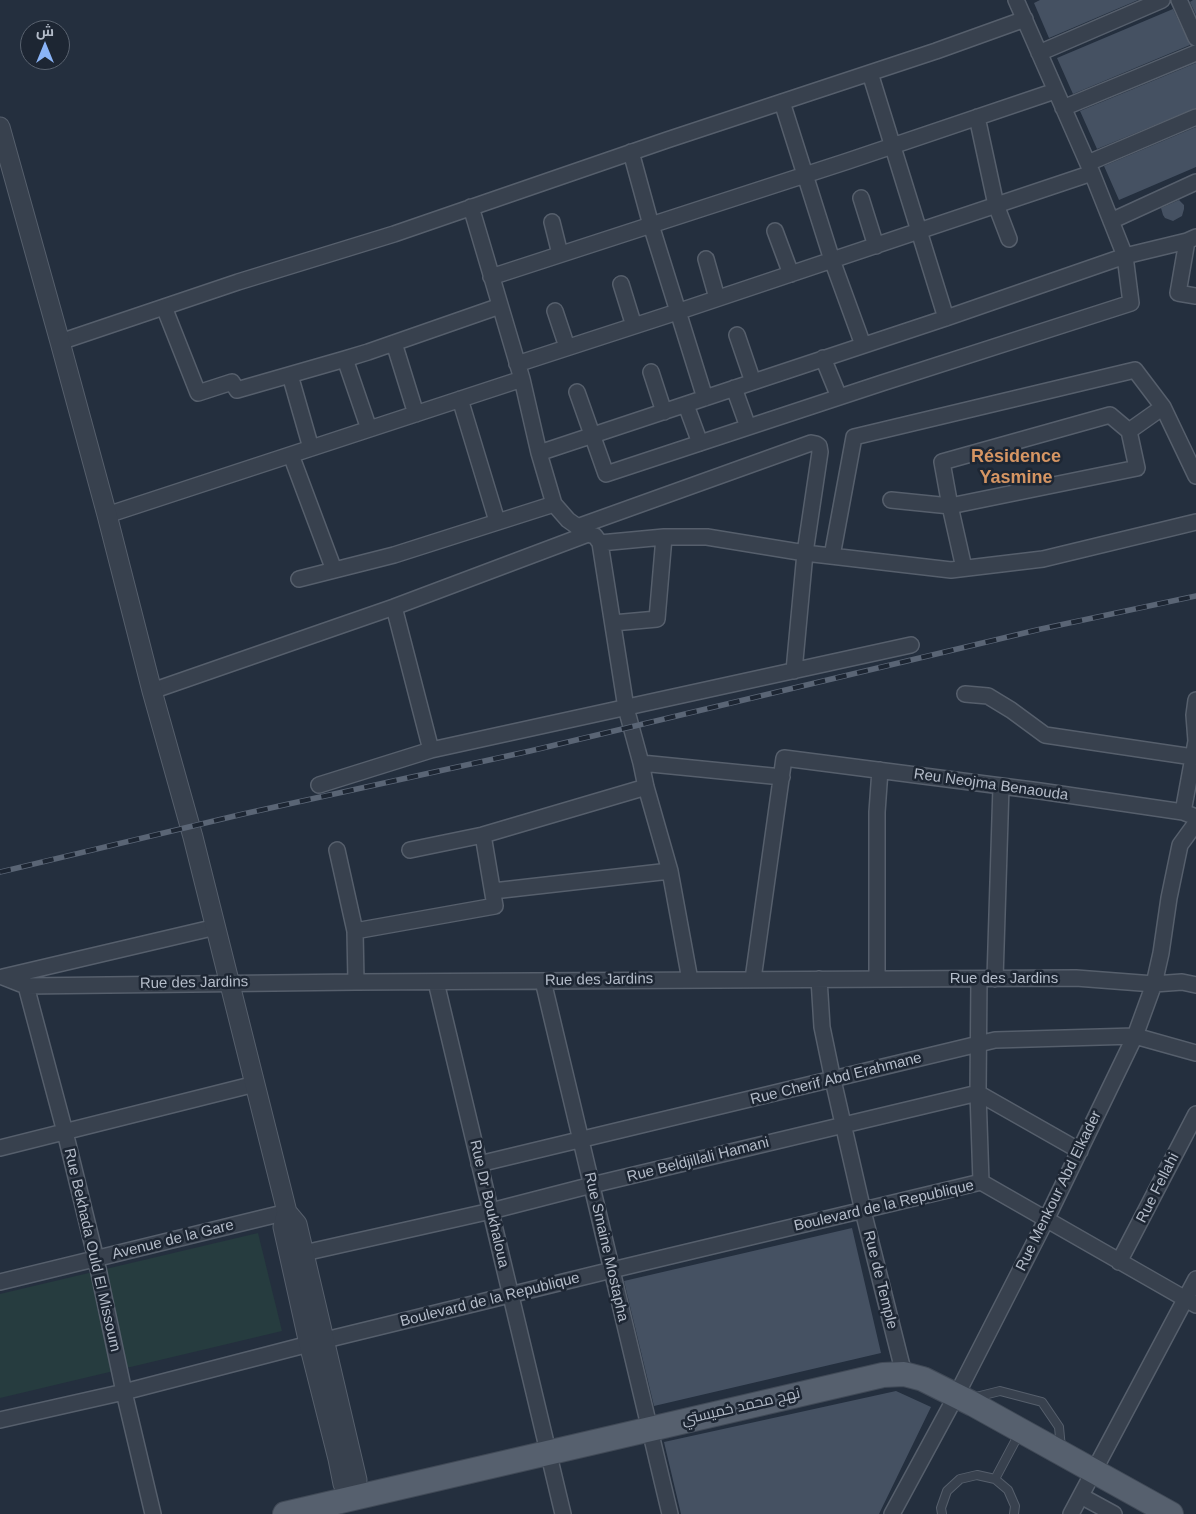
<!DOCTYPE html>
<meta charset="utf-8">
<style>
body{margin:0}
#map{position:relative;width:1196px;height:1514px;overflow:hidden;background:#242f3e;font-family:Helvetica,Cairo,sans-serif}
canvas{display:block}
.north{position:absolute;left:20px;top:20px;width:50px;height:50px;box-sizing:border-box;background:#1d2633;border:1px solid #59626f;border-radius:50%;rotate:0deg;font-size:14px;font-weight:700;line-height:20px;text-align:center;color:#b4bcc9}
.north::after{content:'';display:block;margin:auto;width:18px;height:22px;background:#8ab4f8;clip-path:polygon(50% 0,100% 100%,50% 72%,0 100%)}
</style>
<div id="map">
<canvas width="1196" height="1514"></canvas>
<div class="north">ش</div>
</div>
<script>
const ctx = document.querySelector('canvas').getContext('2d');
ctx.lineJoin = 'round';
function fillPath(path, color) { ctx.fillStyle = color; ctx.fill(path, 'evenodd'); }
const toPath = rows => new Path2D(rows.map(r => 'M' + r).join(''));
function strokePath(path, color, width, dash) { ctx.strokeStyle = color; ctx.lineWidth = width; ctx.lineCap = dash ? 'butt' : 'round'; ctx.setLineDash(dash || []); ctx.stroke(path); }
function write(font, color, halo, rows, align = 'center') {
  ctx.font = font + ' Helvetica,Cairo,sans-serif'; ctx.lineWidth = 5; ctx.setLineDash([]); ctx.textBaseline = 'middle'; ctx.strokeStyle = halo; ctx.fillStyle = color; for (const [text, x, y, turn = 0] of rows) {
    ctx.save(); ctx.translate(x, y); ctx.rotate((+turn || 0) * Math.PI / 180); ctx.textAlign = isNaN(turn) ? turn : align; if (halo) ctx.strokeText(text, 0, 0); ctx.fillText(text, 0, 0); ctx.restore();
  }
}
const green = toPath([
 [258,1233,282,1331,0,1398,0,1294]
]);
const building = toPath([
 [1040,0,1138,0,1049,38,1034,3],
 [1193,0,1196,0,1196,15,1190,2],
 [1173,9,1190,45,1073,94,1057,58],
 [1196,63,1196,108,1097,149,1080,111],
 [1196,127,1196,167,1119,200,1104,166],
 [1179,200,1184,205,1184,209,1182,216,1173,221,1165,218,1163,215,1161,208],
 [852,1228,881,1353,654,1406,624,1281],
 [896,1391,931,1407,879,1514,681,1514,664,1442]
]);
const service = toPath([
 [972,1398,1000,1391,1042,1402,1059,1427,1061,1448],
 [995,1479,1020,1432],
 [942,1514,941,1508,947,1491,960,1479,977,1475,995,1479,1008,1490,1015,1506,1014,1514]
]);
const minor = toPath([
 [1179,0,1196,38],
 [1039,53,1162,0],
 [870,73,946,318],
 [782,102,832,260,863,345],
 [1063,108,1196,53],
 [977,117,996,205,1009,239],
 [631,152,651,225,705,398],
 [1088,163,1196,117],
 [861,198,876,246],
 [471,207,522,379,539,453,554,504,568,520,588,534,595,536,600,543,626,708,641,763,646,787,670,871,690,980],
 [1111,221,1196,182],
 [552,222,560,254],
 [775,231,791,274],
 [1187,241,1178,293,1196,296],
 [706,259,717,298],
 [491,277,848,161,1055,91],
 [621,284,634,326],
 [164,307,198,393,232,382,237,390,345,359,368,352,500,306],
 [555,311,567,347],
 [737,335,753,382],
 [60,342,238,282,394,234,667,140,936,51,1025,19],
 [394,343,416,414],
 [823,358,839,397],
 [345,359,369,429],
 [517,364,677,312,1092,173],
 [651,372,664,412],
 [290,375,311,448],
 [734,388,748,427],
 [577,392,606,474,882,383,1131,303,1125,256,1092,173,1016,0],
 [460,399,497,521],
 [686,405,700,443],
 [1129,431,1163,407],
 [539,453,946,318,1125,256,1187,241,1196,237],
 [291,455,334,570],
 [891,500,950,506,942,462,1110,415,1129,431,1137,468,950,506,964,568],
 [107,515,522,379],
 [577,527,811,443,816,444,819,446,820,452,805,553,794,671],
 [600,543,664,537,707,537,805,553,951,570,1043,559,1196,522],
 [832,556,854,437,1135,370,1163,407,1196,476],
 [299,579,394,555,554,504],
 [394,607,431,750],
 [613,623,657,619,664,537],
 [152,691,394,607,588,534],
 [965,694,988,696,1011,710,1045,735,1193,757],
 [641,763,782,777],
 [319,785,431,750,911,645],
 [1183,812,1196,741,1194,715,1196,700],
 [337,850,355,931,356,982],
 [410,850,483,835],
 [493,891,670,871],
 [355,931,495,906,483,835,646,787],
 [3,977,26,986,356,982,1076,978,1154,984,1182,982,1196,985],
 [3,977,216,927],
 [753,979,784,758,1040,791,1183,812,1196,817],
 [819,979,822,1027,833,1080,863,1211,904,1374],
 [877,979,877,812,880,770],
 [979,979,978,1093,981,1182],
 [995,979,1001,786],
 [543,981,670,1514],
 [436,982,563,1514],
 [26,986,65,1132,96,1259,124,1392,153,1514],
 [0,1148,255,1084],
 [479,1164,995,1040,1135,1036,1196,1053],
 [981,1182,1196,1305],
 [304,1253,491,1211,592,1185,978,1093,1080,1151],
 [1119,1262,1196,1114],
 [0,1282,287,1212],
 [0,1420,124,1392,309,1344,612,1270,981,1182],
 [1081,1496,1114,1514],
 [892,1514,956,1396,1046,1220,1135,1036,1154,984,1161,953,1169,898,1180,845,1196,823],
 [1071,1514,1196,1279]
]);
const tertiary = toPath([
 [0,127,60,342,107,515,152,691,193,837,287,1212,297,1224,357,1480,354,1498],
 [287,1212,283,1227,309,1344,338,1459,343,1484,354,1498]
]);
const primary = toPath([
 [285,1514,883,1375,904,1374,923,1379,973,1404,1171,1514]
]);
const rail = toPath([
 [0,872,243,814,530,751,1041,629,1196,596]
]);
const streetNames = [
 ["Reu Neojma Benaouda",991,785,8],
 ["Rue des Jardins",1004,979],
 ["Rue des Jardins",599,980,-1],
 ["Rue des Jardins",194,983,-1],
 ["Rue Cherif Abd Erahmane",836,1079,-14],
 ["Rue Beldjillali Hamani",698,1160,-14],
 ["Rue Fellahi",1158,1188,-63],
 ["Rue Menkour Abd Elkader",1059,1191,-64],
 ["Rue Dr Boukhaloua",489,1204,77],
 ["Boulevard de la Republique",884,1206,-13],
 ["Avenue de la Gare",173,1240,-14],
 ["Rue Smaine Mostapha",606,1247,77],
 ["Rue Bekhada Ould El Missoum",92,1250,77],
 ["Rue de Temple",880,1280,76],
 ["Boulevard de la Republique",490,1300,-14],
 ["نهج محمد خميستي",741,1407,-13]
];
const quarterNames = [
 ["Résidence",1016,457],
 ["Yasmine",1016,478]
];
fillPath(green, '#263c3f');
fillPath(building, '#455162');
strokePath(service, '#565f6c', 10);
strokePath(minor, '#565f6c', 18);
strokePath(tertiary, '#565f6c', 21);
strokePath(primary, '#414a57', 26);
strokePath(service, '#38414e', 8);
strokePath(minor, '#38414e', 15);
strokePath(tertiary, '#38414e', 19);
strokePath(primary, '#56606e', 24);
strokePath(rail, '#5a6575', 5.5);
strokePath(rail, '#1d2633', 4, [11]);
write('15px', '#b4bcc9', '#1d2633', streetNames);
write('bold 18px', '#d59563', '#1d2633', quarterNames);
</script>
